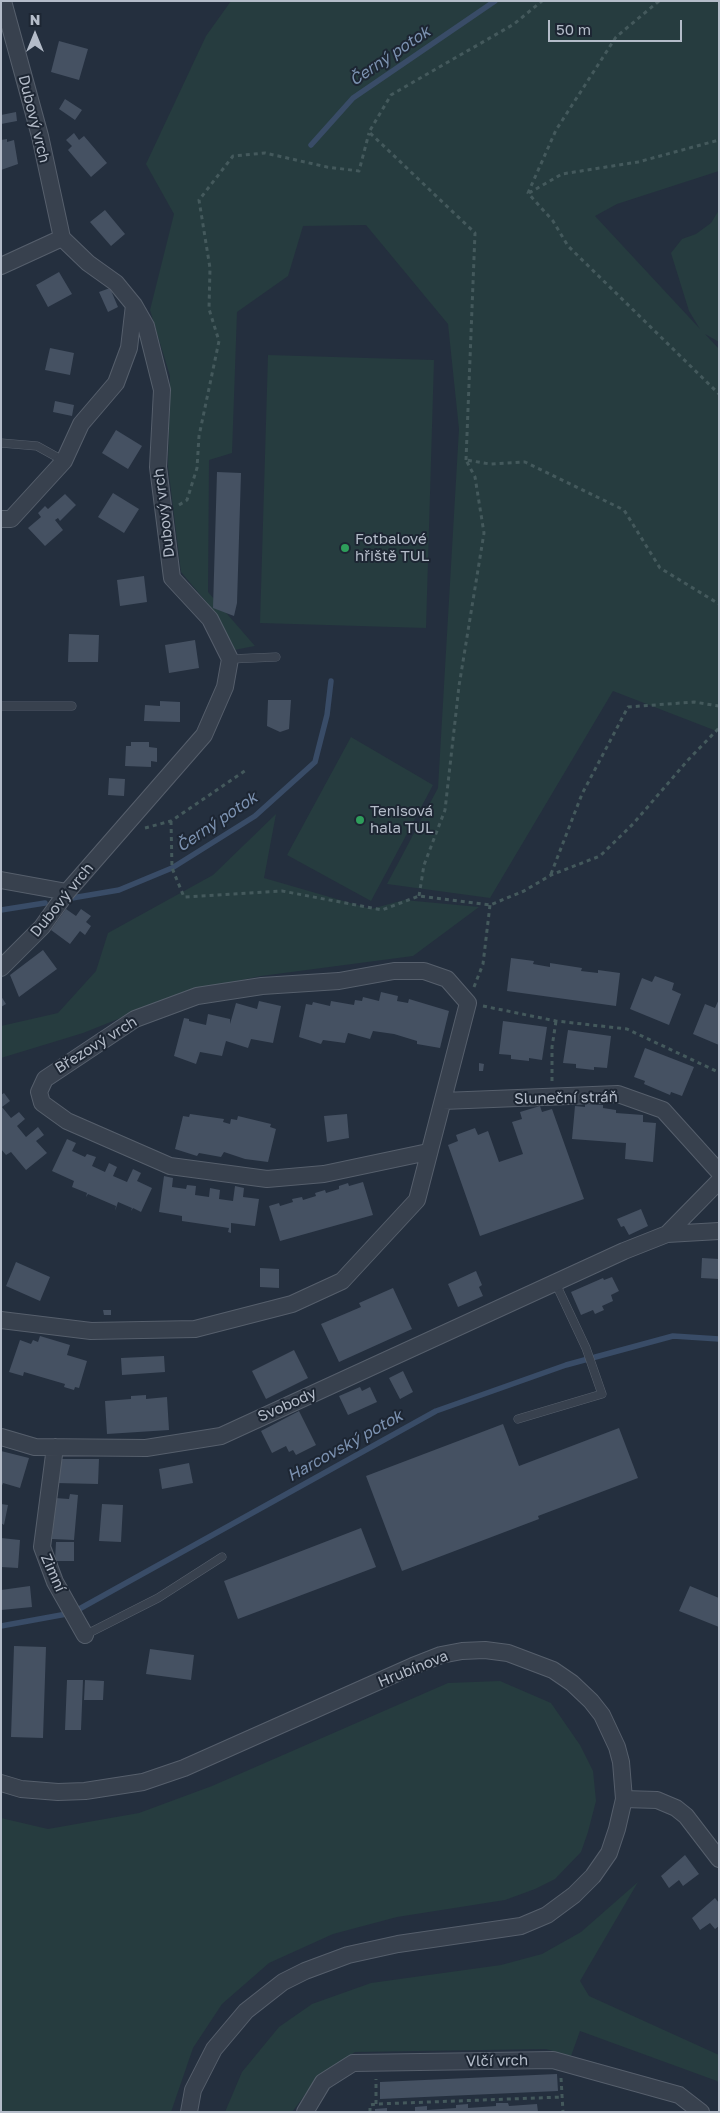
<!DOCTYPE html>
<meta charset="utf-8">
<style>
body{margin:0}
#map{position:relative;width:720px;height:2113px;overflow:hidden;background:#242f3e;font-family:"Golos Text",sans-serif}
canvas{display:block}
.frame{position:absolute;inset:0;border:2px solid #b4bcc9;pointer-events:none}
.north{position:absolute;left:10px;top:10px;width:50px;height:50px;-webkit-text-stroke:4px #1d2633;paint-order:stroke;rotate:0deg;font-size:14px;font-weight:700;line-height:20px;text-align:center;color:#b4bcc9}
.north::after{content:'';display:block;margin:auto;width:18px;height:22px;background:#b4bcc9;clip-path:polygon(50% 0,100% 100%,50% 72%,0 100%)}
.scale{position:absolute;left:548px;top:20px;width:134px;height:22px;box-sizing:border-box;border:2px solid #b4bcc9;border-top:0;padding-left:6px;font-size:15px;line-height:18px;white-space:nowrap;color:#b4bcc9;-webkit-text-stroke:4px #1d2633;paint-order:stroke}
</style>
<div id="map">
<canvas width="720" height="2113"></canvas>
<div class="frame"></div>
<div class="north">N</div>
<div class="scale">50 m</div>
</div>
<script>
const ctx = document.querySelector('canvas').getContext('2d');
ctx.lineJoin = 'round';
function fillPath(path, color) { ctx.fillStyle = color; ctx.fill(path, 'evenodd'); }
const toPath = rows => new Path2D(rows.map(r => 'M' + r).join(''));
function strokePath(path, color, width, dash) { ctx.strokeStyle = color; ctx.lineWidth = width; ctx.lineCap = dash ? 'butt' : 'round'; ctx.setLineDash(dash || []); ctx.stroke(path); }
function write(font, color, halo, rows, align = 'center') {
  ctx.font = font + ' "Golos Text",sans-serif'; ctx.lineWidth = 4; ctx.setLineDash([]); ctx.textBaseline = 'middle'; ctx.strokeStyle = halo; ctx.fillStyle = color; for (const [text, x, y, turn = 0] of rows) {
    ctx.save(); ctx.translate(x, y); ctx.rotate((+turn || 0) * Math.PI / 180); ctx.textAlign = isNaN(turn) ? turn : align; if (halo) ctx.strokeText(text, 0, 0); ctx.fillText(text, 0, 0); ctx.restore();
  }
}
const green = toPath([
 [231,1,719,1,719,171,617,204,595,216,700,329,689,311,671,253,682,239,696,234,711,223,719,210,719,342,705,334,719,349,719,732,613,691,490,898,387,884,438,788,459,429,448,324,366,225,303,226,288,276,237,312,232,453,209,460,208,592,255,646,234,650,214,611,181,572,168,466,170,376,150,310,174,214,146,164,206,36],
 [268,355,434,360,426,628,260,623],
 [351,737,433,785,371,901,287,855],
 [276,814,264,878,371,909,404,900,479,907,413,956,261,976,188,991,83,1033,1,1058,1,1026,58,1013,96,971,108,933,213,875],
 [500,1681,551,1703,580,1745,593,1771,596,1801,588,1832,581,1852,555,1879,535,1889,505,1900,397,1917,333,1934,269,1963,222,2004,193,2048,171,2112,1,2112,1,1818,48,1829,139,1813,212,1786,448,1683],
 [638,1882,580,1981,589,1996,719,2055,719,2083,717,2081,580,2031,571,2056,546,2049,355,2052,317,2079,292,2112,225,2112,242,2072,279,2027,312,2004,371,1983,501,1965,542,1954,581,1932]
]);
const stream = toPath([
 [311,145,353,98,495,1],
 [72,898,119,890,172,868,255,816,315,762,327,715,331,681],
 [1,910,45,903],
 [1,1626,72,1613,436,1411,566,1365,673,1336,719,1339]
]);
const building = toPath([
 [59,41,88,49,79,80,51,72],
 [65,99,82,110,75,120,59,109],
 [16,112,17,121,1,124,1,115],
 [74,133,79,140,84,136,107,163,91,177,68,150,72,146,66,140],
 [7,139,7,142,14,140,18,164,1,170,1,140],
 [105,210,125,234,111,246,90,222],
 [59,272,72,294,48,307,36,285],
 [110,288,118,307,108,312,99,292],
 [50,348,74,353,70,375,45,370],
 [55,401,74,405,72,416,53,412],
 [116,430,142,446,128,469,102,453],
 [217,472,241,473,237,603,234,616,213,608],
 [113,493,139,509,124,533,98,517],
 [65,494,76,505,60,521,58,518,55,520,63,530,45,546,28,528,41,517,38,513,45,506,48,509],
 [144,576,147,602,120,606,117,580],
 [69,634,99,635,98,662,68,662],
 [195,640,199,668,169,673,165,645],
 [268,700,291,700,289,729,280,732,267,726],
 [160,701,180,702,180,722,144,721,145,705,160,706],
 [131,742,149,742,149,747,157,748,157,762,151,761,151,767,125,766,126,746,131,746],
 [109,778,125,779,124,796,108,795],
 [66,909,76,916,81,909,91,916,86,922,91,926,85,935,80,931,70,944,51,930],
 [43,950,57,969,19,997,10,975],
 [511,958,534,961,533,964,550,967,550,963,582,968,581,971,598,973,598,970,620,973,616,1006,507,991],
 [655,976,674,983,672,990,681,994,669,1025,630,1009,642,978,652,982],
 [381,992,398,996,397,1001,408,1003,409,999,449,1011,440,1048,417,1044,417,1041,394,1034,373,1031,370,1039,348,1033,345,1043,323,1040,321,1044,299,1037,306,1004,312,1005,313,1002,330,1006,331,1001,354,1005,355,1000,362,1001,363,997,379,1001],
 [1,996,6,1004,1,1007],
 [719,999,719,1045,693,1034,705,1004,715,1008],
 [259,1001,281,1006,273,1043,251,1039,248,1048,226,1041,222,1056,200,1052,196,1064,174,1056,184,1018,189,1019,189,1021,206,1025,208,1014,230,1019,230,1024,236,1003,257,1009],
 [503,1021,547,1027,542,1060,529,1058,529,1061,511,1059,511,1055,499,1054],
 [568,1030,611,1036,607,1068,594,1067,594,1070,576,1068,576,1064,563,1063],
 [645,1048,694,1067,682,1096,671,1092,670,1095,644,1084,645,1081,634,1077],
 [479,1063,484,1064,483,1071,479,1071],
 [4,1093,10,1101,2,1107,11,1118,19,1112,25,1119,17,1126,26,1137,38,1127,44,1135,36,1141,47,1153,26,1170,11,1152,6,1155,1,1149,1,1095],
 [585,1104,603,1105,603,1108,616,1110,616,1113,643,1115,643,1122,656,1123,653,1162,625,1159,626,1143,572,1139,575,1106,585,1107],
 [540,1106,542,1112,552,1109,584,1199,480,1236,448,1145,458,1141,456,1135,475,1128,478,1135,488,1131,499,1162,523,1154,512,1122,522,1119,520,1112],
 [190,1114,224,1119,223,1122,230,1124,231,1119,237,1120,238,1116,271,1124,270,1127,276,1129,268,1162,245,1159,224,1152,221,1157,199,1153,197,1156,175,1149,183,1116,189,1117],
 [347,1114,349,1138,327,1142,324,1116],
 [67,1139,76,1143,72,1151,85,1157,87,1154,96,1157,92,1166,105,1172,109,1163,117,1167,113,1176,127,1182,133,1169,141,1173,137,1181,152,1188,141,1212,133,1208,131,1211,132,1208,118,1202,115,1211,116,1206,88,1194,86,1197,87,1193,72,1187,74,1181,52,1171],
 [164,1176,173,1178,172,1187,186,1189,187,1185,196,1186,195,1195,209,1197,210,1188,220,1190,219,1199,233,1201,235,1186,244,1188,243,1197,259,1199,255,1226,231,1223,231,1233,228,1232,229,1228,182,1221,182,1216,159,1212],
 [363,1182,373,1215,280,1241,269,1206,279,1203,280,1206,293,1202,292,1199,302,1197,303,1200,316,1196,315,1193,325,1190,326,1193,339,1189,339,1186,348,1183,349,1186],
 [641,1209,648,1226,629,1235,624,1226,621,1227,617,1219],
 [702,1258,719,1259,719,1279,701,1278],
 [16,1262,50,1277,40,1301,6,1286],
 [260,1268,279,1269,279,1288,260,1287],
 [476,1271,482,1285,479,1287,483,1296,458,1307,448,1284],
 [612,1277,619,1291,611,1295,613,1301,602,1306,604,1310,595,1314,593,1310,581,1315,571,1292,603,1278,604,1280],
 [393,1288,412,1329,339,1362,321,1324,361,1307,359,1303],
 [103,1310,111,1310,111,1315,104,1315],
 [40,1336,70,1345,67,1355,87,1361,79,1388,75,1387,74,1390,64,1387,65,1384,24,1372,23,1376,9,1372,20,1340,31,1344,33,1340,38,1342],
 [294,1350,308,1378,266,1399,252,1371],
 [164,1356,165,1372,122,1375,121,1358],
 [403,1371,413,1392,400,1399,389,1378],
 [360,1387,362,1391,370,1387,377,1402,348,1415,339,1396],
 [146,1395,146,1399,167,1397,169,1430,107,1434,105,1401,131,1399,131,1396],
 [299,1411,316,1445,296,1455,293,1450,289,1452,286,1446,272,1453,261,1431],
 [503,1424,519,1466,619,1428,638,1478,538,1516,539,1519,402,1571,366,1476],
 [1,1451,29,1458,20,1488,3,1483,1,1488],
 [57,1459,99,1459,98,1484,56,1483],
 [189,1463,193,1483,162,1489,159,1469],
 [70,1494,78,1495,74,1540,52,1539,55,1498,69,1499],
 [1,1504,8,1505,4,1525,1,1523],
 [102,1504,123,1505,121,1542,99,1541],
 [361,1528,376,1567,238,1619,224,1581],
 [1,1538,20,1540,18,1568,1,1567],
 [56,1542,74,1542,74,1561,55,1561],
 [30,1586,32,1607,1,1610,1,1590],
 [690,1586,719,1598,719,1627,679,1611],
 [14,1646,46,1647,43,1738,11,1737],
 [150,1649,194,1655,191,1680,146,1674],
 [67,1680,83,1680,81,1730,65,1730],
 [85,1680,104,1681,103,1700,84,1700],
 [685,1855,699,1874,683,1886,679,1880,669,1888,661,1876],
 [715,1898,719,1903,719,1926,715,1929,710,1923,700,1930,692,1918],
 [557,2074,558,2091,380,2099,380,2082],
 [496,2103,508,2103,509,2106,537,2104,538,2112,415,2112,415,2107,427,2106,427,2110,456,2108,456,2105,468,2104,468,2108,496,2106],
 [387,2108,387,2112,375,2112,375,2109]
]);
const path = toPath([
 [659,1,616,37,556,130,528,193,553,221,568,246,719,394],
 [529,193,562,174,638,162,719,140],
 [466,460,475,233,369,132,391,95,514,24,542,1],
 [179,505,187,500,197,468,199,436,219,341,209,309,210,268,199,200,233,156,265,153,327,167,359,171,369,133],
 [171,821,172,868,184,897,282,891,382,910,419,896,490,905,524,891,551,875,600,856,633,824,688,760,719,728],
 [145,828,171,821,246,770],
 [551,874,582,794,628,707,694,702,719,706],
 [419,896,424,865,445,810,459,686,484,533,475,477,466,460,490,464,525,462,624,510,660,568,719,604],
 [474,987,483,964,490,905],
 [483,1006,556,1021,627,1029,716,1071],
 [552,1081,552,1047,556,1021],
 [561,2078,563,2112],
 [376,2104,376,2079],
 [370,2112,370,2105,376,2104,563,2097]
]);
const lane = toPath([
 [1,443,37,446,64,461],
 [230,659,276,657],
 [1,706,72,706],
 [518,1419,602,1394,586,1348,555,1282],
 [85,1635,158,1598,222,1557]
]);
const street = toPath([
 [1,266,62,238],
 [1,519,11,519,64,461,81,424,116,383,129,348,134,305],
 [1,880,67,892],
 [1,968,42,927,67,892,204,735,225,687,230,659,210,619,172,578,158,467,162,390,146,326,134,305,116,283,88,263,62,238,40,136,3,1],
 [443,1101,618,1094,663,1110,719,1172],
 [667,1234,719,1181],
 [1,1320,91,1331,195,1329,292,1304,342,1281,417,1200,468,1003,447,979,424,971,394,971,339,981,262,986,197,996,135,1019,45,1079,39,1092,42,1103,67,1121,170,1166,267,1179,324,1174,428,1152],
 [1,1437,35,1447,146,1448,221,1436,624,1251,667,1234,719,1231],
 [55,1447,42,1547,55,1582,85,1635],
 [1,1783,21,1789,58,1792,85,1791,143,1782,184,1768,413,1666,441,1655,462,1651,485,1650,508,1653,553,1670,572,1683,591,1701,602,1715,617,1747,621,1762,624,1799,617,1829,609,1853,593,1876,574,1895,547,1915,521,1926,398,1944,348,1955,305,1971,283,1982,246,2011,214,2049,193,2090,189,2112],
 [624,1799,657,1800,676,1808,686,1816,719,1859],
 [305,2112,323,2082,353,2063,553,2060,679,2095,701,2112]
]);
const markers = [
 [345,548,5,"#2e9e5b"],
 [360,820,5,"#2e9e5b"]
];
const streetNames = [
 ["Dubový vrch",34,119,76],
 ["Dubový vrch",164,513,-97],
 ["Dubový vrch",62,900,-51],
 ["Březový vrch",96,1045,-32],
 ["Sluneční stráň",566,1098,-1],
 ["Svobody",287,1405,-24],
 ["Zimní",53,1573,66],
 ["Hrubínova",413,1669,-22],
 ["Vlčí vrch",497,2061,-1]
];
const poiNames = [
 ["Fotbalové",355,539],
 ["hřiště TUL",355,556],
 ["Tenisová",370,811],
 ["hala TUL",370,828]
];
const waterNames = [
 ["Černý potok",390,56,-34],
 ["Černý potok",217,822,-34],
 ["Harcovský potok",345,1446,-29]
];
fillPath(green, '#263c3f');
strokePath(stream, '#394c67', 5.5);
fillPath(building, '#455162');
strokePath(lane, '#565f6c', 9);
strokePath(street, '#565f6c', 18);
strokePath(path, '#44595c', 3, [4, 4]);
strokePath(lane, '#38414e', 8);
strokePath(street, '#38414e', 16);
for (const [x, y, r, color] of markers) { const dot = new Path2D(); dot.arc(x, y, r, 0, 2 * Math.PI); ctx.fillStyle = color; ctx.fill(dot); strokePath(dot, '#1d2633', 2); }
write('15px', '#b4bcc9', '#1d2633', streetNames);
write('15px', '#b4bcc9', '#1d2633', poiNames, 'left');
write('italic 16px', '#7c92b1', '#1d2633', waterNames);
</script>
